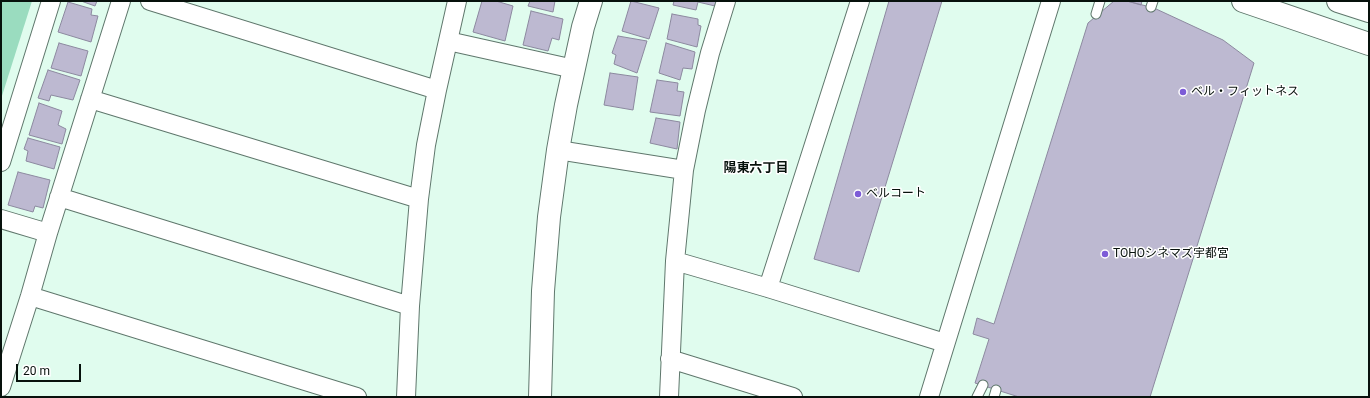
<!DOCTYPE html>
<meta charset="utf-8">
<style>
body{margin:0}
#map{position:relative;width:1370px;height:398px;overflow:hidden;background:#e0fcee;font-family:Roboto,sans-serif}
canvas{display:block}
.frame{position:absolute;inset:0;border:2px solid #07110c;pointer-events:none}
.scale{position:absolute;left:16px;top:364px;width:65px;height:18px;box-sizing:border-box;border:2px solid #07110c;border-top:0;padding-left:5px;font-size:12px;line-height:14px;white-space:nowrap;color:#07110c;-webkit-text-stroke:3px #fff;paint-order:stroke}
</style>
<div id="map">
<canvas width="1370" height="398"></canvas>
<div class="frame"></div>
<div class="scale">20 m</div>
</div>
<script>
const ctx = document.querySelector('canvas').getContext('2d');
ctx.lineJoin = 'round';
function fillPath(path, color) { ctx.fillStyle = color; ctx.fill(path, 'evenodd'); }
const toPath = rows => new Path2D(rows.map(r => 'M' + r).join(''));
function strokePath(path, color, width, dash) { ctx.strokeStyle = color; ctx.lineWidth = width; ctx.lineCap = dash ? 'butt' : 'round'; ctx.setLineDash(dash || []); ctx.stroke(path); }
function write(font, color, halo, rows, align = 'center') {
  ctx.font = font + ' Roboto,"Noto Sans JP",sans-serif'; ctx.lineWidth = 3; ctx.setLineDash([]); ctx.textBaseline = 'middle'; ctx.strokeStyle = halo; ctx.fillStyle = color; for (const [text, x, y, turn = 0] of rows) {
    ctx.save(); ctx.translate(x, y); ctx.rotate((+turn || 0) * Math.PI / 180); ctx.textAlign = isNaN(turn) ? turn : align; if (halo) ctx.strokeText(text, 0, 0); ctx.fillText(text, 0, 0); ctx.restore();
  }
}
const green = toPath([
 [1,1,32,1,1,99]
]);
const building = toPath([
 [81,1,97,1,95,6,81,1],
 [482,1,496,1,513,6,505,41,473,32,482,1],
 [530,1,555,1,553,12,528,6,530,1],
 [631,1,659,8,649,39,622,31,631,1],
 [674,1,716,1,715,6,698,2,696,10,673,5,674,1],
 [889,1,942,1,859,272,814,259,889,1],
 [1114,1,1127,1,1154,8,1223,40,1254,63,1150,397,1019,397,975,383,989,339,973,334,977,318,994,324,1088,23,1114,1],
 [1127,1,1142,1,1141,5,1127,1],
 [68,2,92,9,91,15,98,16,91,42,58,32,68,2],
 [531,11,563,19,559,40,552,38,548,51,523,45,531,11],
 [672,14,698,19,698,25,701,26,697,47,667,39,672,14],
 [618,36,647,41,637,73,614,64,616,55,612,53,618,36],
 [59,43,88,51,81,76,51,68,59,43],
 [666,43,695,52,692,69,683,68,680,80,659,73,666,43],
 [48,70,80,80,73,100,51,95,49,101,38,98,48,70],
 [610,73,638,77,633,110,604,105,610,73],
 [657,80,678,83,677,91,684,92,680,116,650,112,657,80],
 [39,103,62,111,58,125,66,129,62,144,29,135,39,103],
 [656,118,680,122,677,149,650,143,656,118],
 [28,138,60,147,54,169,26,161,28,151,24,149,28,138],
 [18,172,50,180,43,208,35,206,33,212,8,205,18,172]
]);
const lane = toPath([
 [1151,7,1153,1],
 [1096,14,1100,1],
 [977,397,983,385],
 [994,397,996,390]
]);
const street = toPath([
 [150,1,437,90],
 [448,41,574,69],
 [90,99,419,199],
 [558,150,684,170,675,261,669,397],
 [1,162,51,1],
 [684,170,696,110,710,53,726,1],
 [59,197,410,306],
 [1,219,48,233],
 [675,261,768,288,945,343],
 [768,288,860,1],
 [30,296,357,397],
 [670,359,793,397],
 [1,387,30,296,48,233,121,1],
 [406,397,410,306,419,199,426,145,437,90,457,1],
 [929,397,1051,1]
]);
const secondary = toPath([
 [1243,1,1369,44],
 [1338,1,1369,11],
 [540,397,543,291,549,217,558,150,566,105,583,27,591,1]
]);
const markers = [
 [1183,92,4,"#7d5cd7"],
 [858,194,4,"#7d5cd7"],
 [1105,254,4,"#7d5cd7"]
];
const poiNames = [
 ["ベル・フィットネス",1191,92],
 ["ベルコート",866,194],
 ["TOHOシネマズ宇都宮",1113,254]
];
const neighbourhoodNames = [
 ["陽東六丁目",756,169]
];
fillPath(green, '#9adcbf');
fillPath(building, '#bdb9d1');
strokePath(building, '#8c899f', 1);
strokePath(lane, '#5f776c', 11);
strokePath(street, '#5f776c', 20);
strokePath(secondary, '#5f776c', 24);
strokePath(lane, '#fff', 9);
strokePath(street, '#fff', 18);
strokePath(secondary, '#fff', 22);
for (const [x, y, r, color] of markers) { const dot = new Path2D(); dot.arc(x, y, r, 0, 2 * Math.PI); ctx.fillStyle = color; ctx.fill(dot); strokePath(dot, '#fff', 1.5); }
write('12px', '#07110c', '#fff', poiNames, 'left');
write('bold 13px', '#07110c', '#fff', neighbourhoodNames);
</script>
